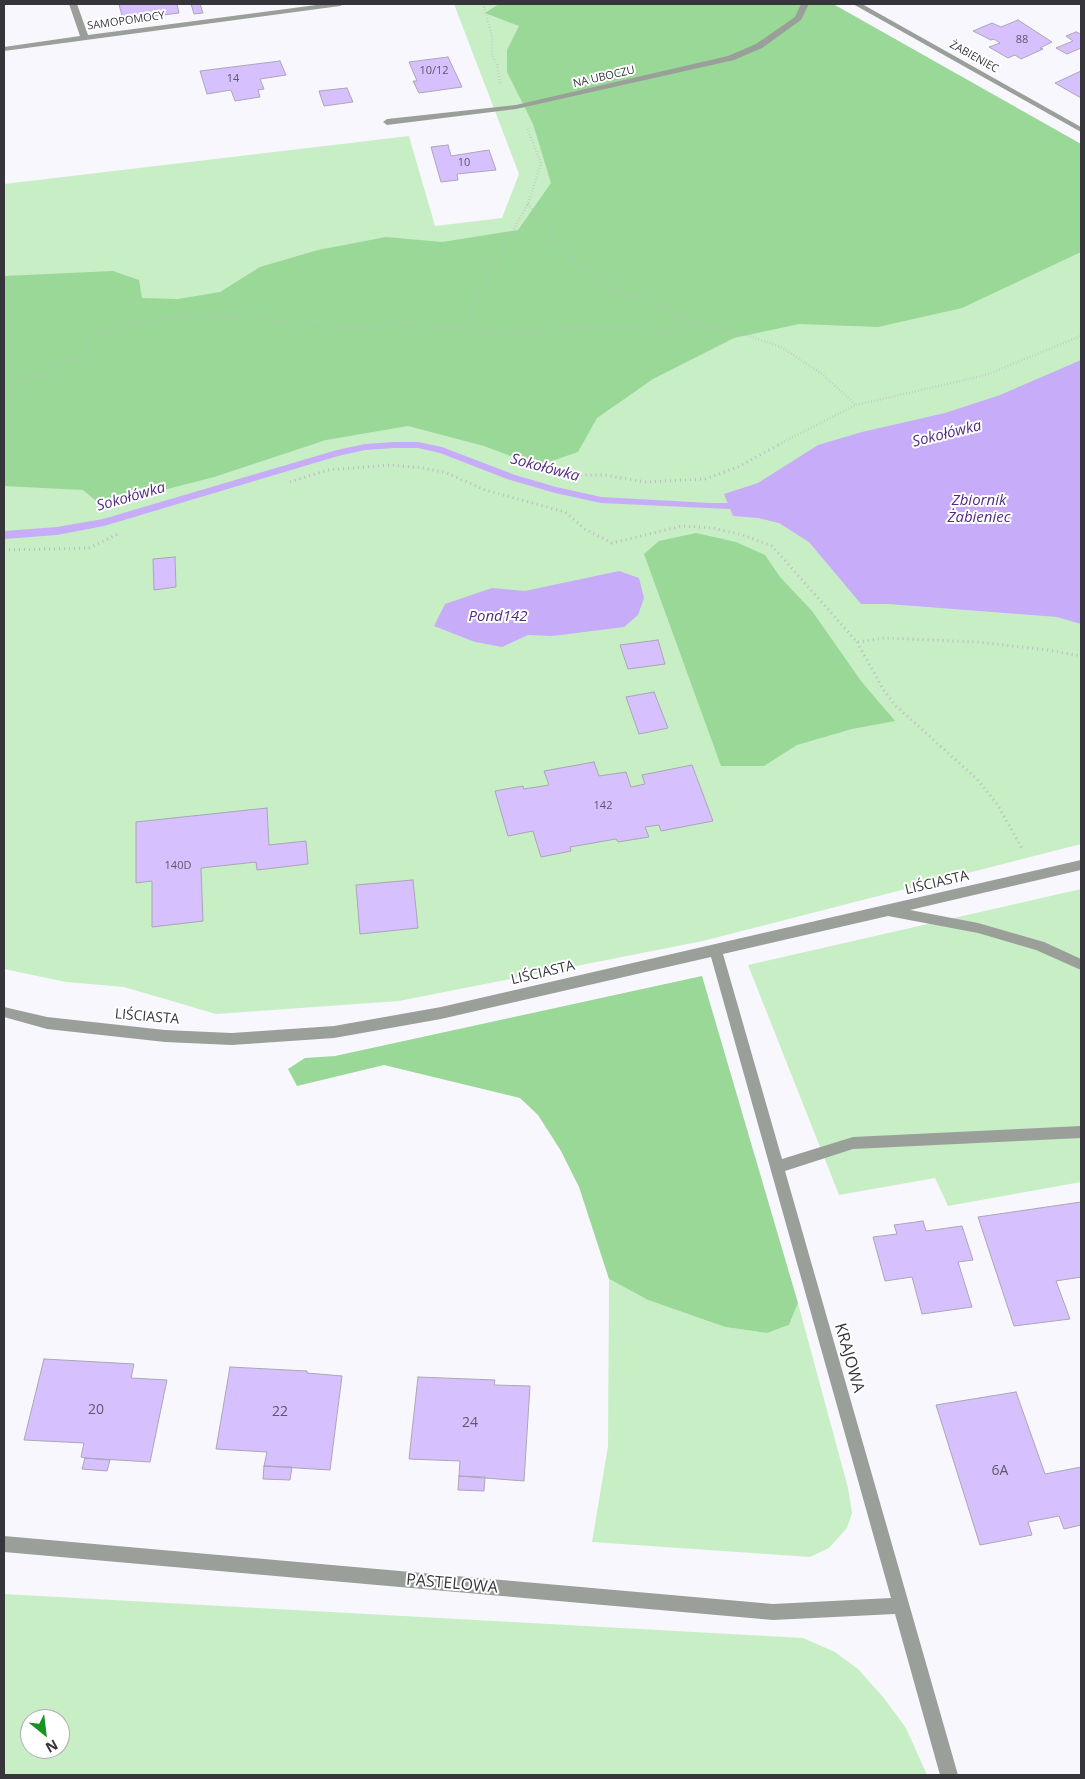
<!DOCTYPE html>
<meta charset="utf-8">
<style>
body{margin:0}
#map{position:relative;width:1085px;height:1779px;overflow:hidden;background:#f9f7fe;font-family:"Open Sans",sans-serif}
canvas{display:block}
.frame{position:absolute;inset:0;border:5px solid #37353c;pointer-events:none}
.north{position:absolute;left:20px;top:1709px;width:50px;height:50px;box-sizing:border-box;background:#fff;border:1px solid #afaeb1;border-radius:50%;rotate:151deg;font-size:14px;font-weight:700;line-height:20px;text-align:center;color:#37353c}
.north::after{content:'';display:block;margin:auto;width:18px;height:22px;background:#189323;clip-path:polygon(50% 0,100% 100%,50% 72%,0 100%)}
</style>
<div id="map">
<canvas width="1085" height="1779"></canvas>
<div class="frame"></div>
<div class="north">N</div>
</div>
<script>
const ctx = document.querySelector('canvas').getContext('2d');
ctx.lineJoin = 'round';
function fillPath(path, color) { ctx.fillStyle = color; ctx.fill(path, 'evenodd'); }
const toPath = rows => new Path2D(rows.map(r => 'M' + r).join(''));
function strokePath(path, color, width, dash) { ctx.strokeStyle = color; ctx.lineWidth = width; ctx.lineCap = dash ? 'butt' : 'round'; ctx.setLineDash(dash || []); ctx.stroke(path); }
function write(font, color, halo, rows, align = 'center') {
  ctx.font = font + ' "Open Sans",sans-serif'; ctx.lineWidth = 4; ctx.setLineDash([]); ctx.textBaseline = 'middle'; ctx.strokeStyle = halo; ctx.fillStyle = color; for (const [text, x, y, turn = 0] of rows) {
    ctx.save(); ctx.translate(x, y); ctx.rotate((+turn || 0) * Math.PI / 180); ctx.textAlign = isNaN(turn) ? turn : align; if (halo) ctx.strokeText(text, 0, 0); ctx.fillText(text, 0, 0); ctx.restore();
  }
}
const green = toPath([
 [454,4,833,4,1081,144,1081,844,703,941,399,1001,216,1014,124,987,66,982,4,969,4,184,409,136,435,226,502,218,519,174],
 [1081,889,1081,1182,948,1206,935,1178,839,1195,748,965],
 [609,1279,648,1300,725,1327,767,1333,789,1325,798,1303,848,1488,852,1513,847,1528,829,1548,810,1557,592,1542,608,1446],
 [4,1594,803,1638,835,1652,858,1669,884,1698,906,1728,927,1775,4,1775],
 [30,1719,60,1719,60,1749,30,1749]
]);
const forest = toPath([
 [499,4,833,4,1081,144,1081,252,962,308,878,327,799,324,734,338,653,379,597,418,578,452,537,466,484,446,408,426,326,440,214,477,102,506,83,490,4,486,4,276,113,271,139,280,142,298,178,299,220,292,260,267,318,250,386,237,442,242,518,230,551,183,533,124,507,72,507,50,519,26,485,13],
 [696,533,736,542,765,555,780,577,812,611,861,681,895,721,852,729,797,745,764,766,721,766,644,554,659,541],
 [702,976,798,1303,789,1325,767,1333,725,1327,648,1300,609,1279,579,1187,561,1151,538,1115,520,1098,384,1065,297,1086,288,1069,305,1058,335,1056]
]);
const water = toPath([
 [1081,360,1081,624,1057,617,888,604,861,604,809,542,779,523,758,518,733,516,724,494,758,483,818,445,862,432,945,413,1000,395],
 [619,571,639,578,644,598,638,615,624,627,553,636,528,635,502,647,475,642,434,626,445,604,492,588,525,591]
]);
const stream = toPath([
 [394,442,418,442,442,447,515,475,556,487,601,497,710,503,729,503,745,499,750,502,749,504,729,509,601,503,555,493,507,479,440,453,418,448,394,448,365,450,338,456,104,526,57,535,4,539,4,531,57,527,103,519,337,450,365,444,394,442]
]);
const building = toPath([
 [119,4,177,4,179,13,114,21,113,17,122,16,119,4],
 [191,4,200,4,203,13,194,14,191,4],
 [1018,20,1052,42,1040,48,1043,49,1021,59,1015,55,1008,58,989,47,1000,43,994,39,991,40,973,31,992,23,1001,27,1018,20],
 [1076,32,1081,34,1081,48,1067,54,1056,48,1073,41,1066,36,1076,32],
 [448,57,462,87,419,93,413,81,417,81,409,62,448,57],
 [280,61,286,75,260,79,264,89,258,90,260,97,235,101,231,90,207,94,200,71,280,61],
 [1081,71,1081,98,1055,83,1081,71],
 [347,88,353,102,324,106,319,91,347,88],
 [448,145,451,156,489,150,496,170,457,174,458,180,441,182,431,147,448,145],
 [175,557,176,587,154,590,153,559,175,557],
 [658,640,665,664,628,669,620,645,658,640],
 [654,692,668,728,639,734,626,697,654,692],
 [594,762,599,776,626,772,631,787,645,784,642,775,692,765,713,821,661,831,659,825,645,827,649,837,618,842,616,839,570,847,571,851,541,857,533,831,508,836,495,791,523,786,524,789,549,785,544,771,594,762],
 [267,808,269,845,306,841,308,864,257,870,256,862,201,868,203,921,152,927,152,881,136,883,136,822,267,808],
 [413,880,418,928,360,934,356,885,413,880],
 [1081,1202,1081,1277,1056,1281,1070,1319,1014,1326,978,1217,1081,1202],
 [923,1221,926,1231,962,1226,973,1260,958,1262,972,1307,922,1314,912,1277,885,1281,873,1237,897,1234,894,1225,923,1221],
 [44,1359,134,1364,131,1378,167,1380,150,1462,85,1458,81,1457,84,1443,24,1440,44,1359],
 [230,1367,307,1371,307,1373,342,1376,330,1470,264,1466,267,1452,216,1449,230,1367],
 [418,1377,495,1380,494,1385,530,1386,524,1481,459,1476,460,1461,409,1459,418,1377],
 [1016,1392,1045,1474,1081,1467,1081,1525,1064,1529,1059,1516,1028,1522,1032,1535,980,1545,936,1405,1016,1392],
 [85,1458,110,1460,107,1471,82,1469,85,1458],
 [264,1466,292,1467,290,1480,263,1479,264,1466],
 [459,1476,485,1477,484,1491,458,1490,459,1476]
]);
const pathFar1 = toPath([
 [483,4,492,36,492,55,497,65,500,84],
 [528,204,553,238,602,285,707,326,744,334,781,347,822,374,856,405],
 [454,328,468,316,473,301,528,204,541,163,527,128],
 [4,399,23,383,86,352,93,335,128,324,186,316,254,318,350,331,402,324,501,333,629,327,659,333,707,326],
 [779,444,856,405,986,375,1081,336]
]);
const path = toPath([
 [551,470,582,475,604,475,646,482,705,479,738,467,782,443],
 [290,482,328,470,390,465,423,468,447,473,485,490,565,512,585,529,612,543,682,526,712,528,743,535,772,546,857,642,884,638,977,642,1048,650,1081,656],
 [4,550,89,548,120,533],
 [857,642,883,689,896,706,977,779,997,804,1023,850]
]);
const minor = toPath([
 [69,4,77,4,88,35,324,4,344,4,340,6,4,51,4,47,80,36,69,4],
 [801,4,809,4,801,20,762,48,734,60,516,109,387,125,383,122,387,119,516,105,728,56,756,44,785,24,795,17,801,4],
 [853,4,862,4,1081,127,1081,132,853,4],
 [1081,860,1081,870,910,910,978,923,1044,942,1081,959,1081,970,1036,950,978,933,888,916,723,954,782,1159,853,1137,1081,1126,1081,1138,853,1149,785,1171,958,1775,940,1775,895,1614,773,1620,4,1552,4,1536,773,1604,891,1598,711,957,441,1019,334,1038,232,1045,165,1042,47,1029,4,1017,4,1007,47,1017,165,1030,232,1033,334,1026,441,1007,1081,860]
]);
const farStreetnames = [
 ["SAMOPOMOCY",126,21,-8],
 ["ŻABIENIEC",974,57,29],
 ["NA UBOCZU",604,77,-13]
];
const numberNames = [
 ["88",1022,40],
 ["10/12",434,71],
 ["14",233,79],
 ["10",464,163],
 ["142",603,806],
 ["140D",178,866]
];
const streetNames = [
 ["LIŚCIASTA",937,883,-13],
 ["LIŚCIASTA",543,973,-13],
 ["LIŚCIASTA",147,1017,5]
];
const nearNumbernames = [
 ["20",96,1410],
 ["22",280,1412],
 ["24",470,1423],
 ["6A",1000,1471]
];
const waterNames = [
 ["Sokołówka",947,434,-14],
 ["Sokołówka",545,468,15],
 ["Sokołówka",131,497,-16],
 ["Zbiornik",979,501],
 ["Żabieniec",979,518],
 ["Pond142",498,617]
];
const nearStreetnames = [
 ["KRAJOWA",849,1358,74],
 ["PASTELOWA",452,1584,5]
];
fillPath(green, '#c8eec6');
fillPath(forest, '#99d897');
fillPath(water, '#c7acf9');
fillPath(stream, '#c7acf9');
fillPath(building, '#d6c0fe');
strokePath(building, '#aba6b6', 1);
strokePath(pathFar1, '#bcbac1', 2.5, [0.5, 2.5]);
strokePath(path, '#bcbac1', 3, [1, 4]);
fillPath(minor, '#9a9f99');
write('11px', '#37353c', '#fff', farStreetnames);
write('11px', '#5f586c', null, numberNames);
write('14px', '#37353c', '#fff', streetNames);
write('14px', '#5f586c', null, nearNumbernames);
write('italic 15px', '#522c83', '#fff', waterNames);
write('16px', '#37353c', '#fff', nearStreetnames);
</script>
